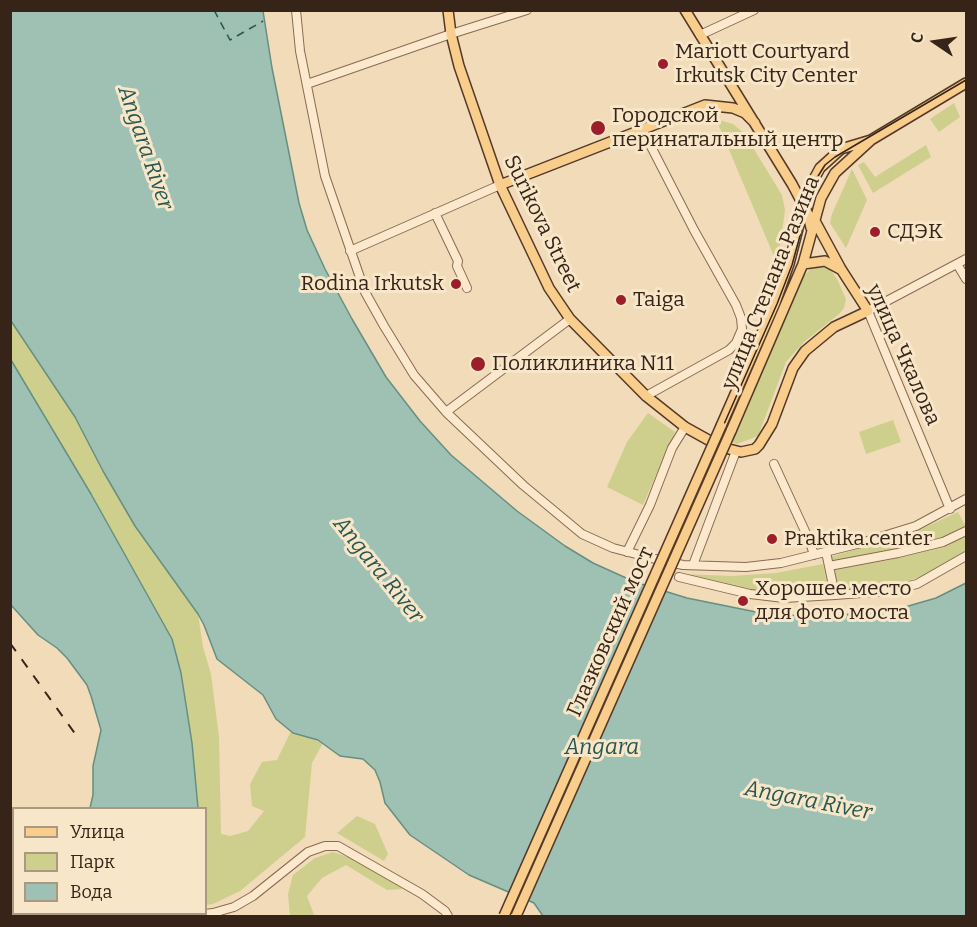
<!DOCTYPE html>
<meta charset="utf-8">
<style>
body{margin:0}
#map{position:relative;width:977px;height:927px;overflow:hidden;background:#f1dbb9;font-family:Bitter,serif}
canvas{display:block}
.frame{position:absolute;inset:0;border:12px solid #362419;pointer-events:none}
.legend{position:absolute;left:12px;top:807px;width:195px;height:108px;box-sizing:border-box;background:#f8e6c9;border:2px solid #aa9883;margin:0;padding:8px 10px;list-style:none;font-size:18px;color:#362419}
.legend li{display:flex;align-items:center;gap:12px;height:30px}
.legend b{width:30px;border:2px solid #aa9883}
.north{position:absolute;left:905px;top:12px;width:60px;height:60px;-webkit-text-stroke:4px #f8e6c9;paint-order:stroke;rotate:283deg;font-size:16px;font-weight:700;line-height:24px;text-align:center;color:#362419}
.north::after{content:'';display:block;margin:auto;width:21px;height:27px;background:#362419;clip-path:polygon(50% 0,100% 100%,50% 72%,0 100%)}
</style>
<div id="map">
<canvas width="977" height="927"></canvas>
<div class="frame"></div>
<ul class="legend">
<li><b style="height:8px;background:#f9cd8c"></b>Улица</li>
<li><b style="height:16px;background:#cecf8d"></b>Парк</li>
<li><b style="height:16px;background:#9ec1b3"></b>Вода</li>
</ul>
<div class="north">С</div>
</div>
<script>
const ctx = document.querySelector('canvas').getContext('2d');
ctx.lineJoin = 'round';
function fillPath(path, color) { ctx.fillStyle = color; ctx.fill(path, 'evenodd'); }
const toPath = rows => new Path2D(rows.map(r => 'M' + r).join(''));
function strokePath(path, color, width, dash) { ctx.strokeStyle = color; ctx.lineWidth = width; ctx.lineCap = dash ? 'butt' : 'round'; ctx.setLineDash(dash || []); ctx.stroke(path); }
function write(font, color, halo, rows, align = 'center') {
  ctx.font = font + ' Bitter,serif'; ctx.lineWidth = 6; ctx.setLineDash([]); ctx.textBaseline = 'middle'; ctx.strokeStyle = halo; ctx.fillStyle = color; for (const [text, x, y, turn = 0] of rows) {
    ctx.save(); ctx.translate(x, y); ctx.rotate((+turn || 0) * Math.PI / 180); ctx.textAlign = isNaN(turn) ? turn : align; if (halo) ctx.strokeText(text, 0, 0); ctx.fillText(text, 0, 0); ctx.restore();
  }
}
const green = toPath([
 [954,103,960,117,939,132,930,119],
 [716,119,733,124,744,133,782,195,785,210,780,246,776,261],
 [926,145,931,157,873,193,858,165,864,162,875,177],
 [852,169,867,200,846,248,830,223,832,214],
 [817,266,830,269,837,279,846,299,844,308,839,314,804,342,786,362,758,436,737,444,732,442,804,276,811,268],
 [10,321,75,417,103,471,135,526,198,614,203,647,211,674,219,737,221,834,230,836,248,831,264,811,252,806,250,784,262,762,277,760,291,731,323,743,312,763,305,837,240,891,213,904,206,905,206,808,198,808,197,793,172,639,91,494,11,360],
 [648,413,675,432,643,505,607,487,627,442],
 [893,420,901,442,866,454,859,432],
 [958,512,966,527,938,540,831,562,830,557,917,531],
 [966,536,966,550,929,574,886,588,837,592,833,570,890,560],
 [823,564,829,592,780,595,753,592,682,574,732,576,776,573],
 [357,816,375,824,388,854,384,861,337,833],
 [333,852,356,860,398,884,402,889,387,890,346,865,322,878,307,896,314,915,317,916,290,916,288,894,293,875,315,858]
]);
const water = toPath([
 [10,11,263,11,272,68,299,203,307,230,325,269,352,319,386,377,420,421,451,455,517,511,565,546,593,563,635,582,687,598,766,614,827,617,905,607,936,598,966,583,966,916,543,916,534,903,469,875,410,835,385,803,380,782,375,770,363,759,340,756,318,740,293,733,276,719,263,695,217,659,204,625,198,614,135,526,103,471,75,417,11,321,10,11],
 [11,360,91,494,172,639,181,673,192,743,198,808,90,808,93,795,93,766,101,730,91,696,87,685,67,658,57,648,38,635,11,605,11,360]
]);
const ferry = toPath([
 [214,10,230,40,263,21]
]);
const minorTunnel = toPath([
 [652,568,679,577]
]);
const minor = toPath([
 [296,10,300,51,325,176,365,292,384,326,414,375,446,412,523,485,582,534,613,548,655,559,683,565,746,567,781,563,861,543,916,526,966,499],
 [700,35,754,10],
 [307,84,451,34,527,10],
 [642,129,694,230,736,305,741,318,742,329,736,343,729,350,646,396],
 [435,213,458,261,457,266,467,288],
 [350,251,500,185],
 [957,264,966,279],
 [446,412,570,319],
 [774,464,810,542,814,555],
 [950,509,868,311,966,259],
 [627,552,650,505,672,448,685,427],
 [826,552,835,595],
 [693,565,736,451],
 [829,566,898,553,943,542,966,531],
 [679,577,750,594,784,598,835,595,888,591,917,584,966,556],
 [10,880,14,881],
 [77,914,83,916],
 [94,916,100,914,112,916],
 [187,916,213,913,234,907,253,896,308,852,325,846,338,846,422,894,445,911,448,916]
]);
const major = toPath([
 [448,10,451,34,459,66,500,185,549,288,570,319,646,396,685,427,721,447,741,452,755,449,759,445,772,424,793,368,805,351,834,327,868,311,841,269,815,221],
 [685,10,792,184,808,214,811,228],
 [500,185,705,105,733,108,745,113,755,123],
 [803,264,825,261,840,269],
 [721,426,775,303,789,264,804,205,813,181,820,168,841,149,871,140,966,83],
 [731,431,803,264,821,198,835,173,870,141]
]);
const tram = toPath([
 [507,916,777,304,792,265,815,181,825,165,835,157,966,80]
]);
const rail = toPath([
 [10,643,76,735]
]);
const majorBridge = toPath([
 [504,916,721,426],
 [516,916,731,431]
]);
const markers = [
 [663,64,6,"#9c1e2b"],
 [598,128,8,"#9c1e2b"],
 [875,232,6,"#9c1e2b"],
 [456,284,6,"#9c1e2b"],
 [621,300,6,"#9c1e2b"],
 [478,364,8,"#9c1e2b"],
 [772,539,6,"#9c1e2b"],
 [743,601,6,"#9c1e2b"]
];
const poiNames = [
 ["Mariott Courtyard",675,52],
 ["Irkutsk City Center",675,76],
 ["Городской",612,116],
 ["перинатальный центр",612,140],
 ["СДЭК",887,232],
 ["Rodina Irkutsk",444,284,"right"],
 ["Taiga",633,300],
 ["Поликлиника N11",492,364],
 ["Praktika.center",784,539],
 ["Хорошее место",755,589],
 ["для фото моста",755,613]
];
const streetNames = [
 ["Surikova Street",542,224,64],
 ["улица Степана Разина",771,283,-68],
 ["улица Чкалова",903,355,66],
 ["Глазковский мост",611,632,-66]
];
const waterNames = [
 ["Angara River",145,148,71],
 ["Angara River",378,570,51],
 ["Angara",602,748],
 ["Angara River",808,801,11]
];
fillPath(green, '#cecf8d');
fillPath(water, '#9ec1b3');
strokePath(water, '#668f81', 1.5);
strokePath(ferry, '#275750', 1.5, [8, 6]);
strokePath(minorTunnel, '#ccb699', 8, [8, 4]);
strokePath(minor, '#896a53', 10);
strokePath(major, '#553928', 12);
strokePath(minor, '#fce9cd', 8);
strokePath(major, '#f9cd8c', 9);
strokePath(tram, '#362419', 1.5);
strokePath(rail, '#362419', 2, [10, 10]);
strokePath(majorBridge, '#553928', 12, []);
strokePath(majorBridge, '#f9cd8c', 9);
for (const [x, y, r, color] of markers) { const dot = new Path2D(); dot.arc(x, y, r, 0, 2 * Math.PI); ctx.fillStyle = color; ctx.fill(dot); strokePath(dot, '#f8e6c9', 2); }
write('21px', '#362419', '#f8e6c9', poiNames, 'left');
write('21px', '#362419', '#f8e6c9', streetNames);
write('italic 22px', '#275750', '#f8e6c9', waterNames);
</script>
